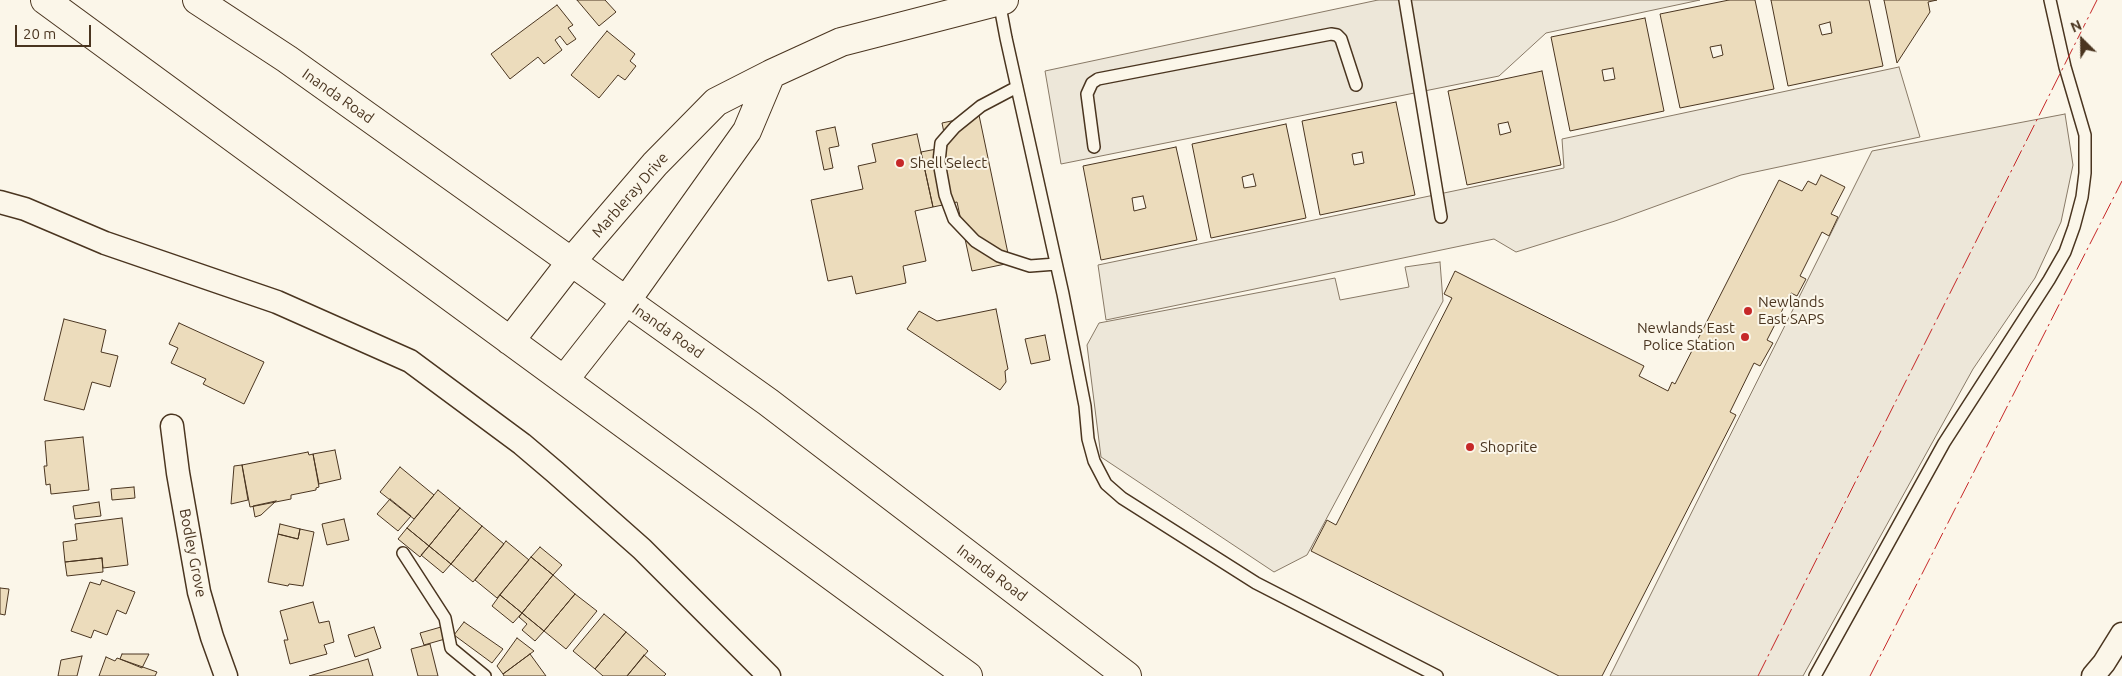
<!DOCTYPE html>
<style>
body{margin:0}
#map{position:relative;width:2122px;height:676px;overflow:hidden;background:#fbf6e9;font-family:Ubuntu,sans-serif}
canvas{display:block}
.north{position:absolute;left:2057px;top:15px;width:50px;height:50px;-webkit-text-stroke:4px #fbf6e9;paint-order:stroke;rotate:337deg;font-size:14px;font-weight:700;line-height:20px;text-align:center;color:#4a3520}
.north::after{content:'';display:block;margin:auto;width:18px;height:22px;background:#4a3520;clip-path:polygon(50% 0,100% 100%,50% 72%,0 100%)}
.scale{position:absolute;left:15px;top:25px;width:76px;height:22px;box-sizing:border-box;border:2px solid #4a3520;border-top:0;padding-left:6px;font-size:15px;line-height:18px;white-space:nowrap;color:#4a3520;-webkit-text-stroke:4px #fbf6e9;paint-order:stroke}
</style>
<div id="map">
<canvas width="2122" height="676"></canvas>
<div class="north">N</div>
<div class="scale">20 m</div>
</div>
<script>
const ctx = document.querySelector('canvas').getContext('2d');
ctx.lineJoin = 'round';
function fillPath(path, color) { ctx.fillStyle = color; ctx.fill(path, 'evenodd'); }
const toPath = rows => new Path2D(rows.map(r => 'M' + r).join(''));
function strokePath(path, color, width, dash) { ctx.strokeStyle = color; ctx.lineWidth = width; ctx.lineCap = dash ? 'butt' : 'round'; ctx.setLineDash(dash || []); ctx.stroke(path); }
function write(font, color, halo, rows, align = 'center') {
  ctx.font = font + ' Ubuntu,sans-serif'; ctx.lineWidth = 4; ctx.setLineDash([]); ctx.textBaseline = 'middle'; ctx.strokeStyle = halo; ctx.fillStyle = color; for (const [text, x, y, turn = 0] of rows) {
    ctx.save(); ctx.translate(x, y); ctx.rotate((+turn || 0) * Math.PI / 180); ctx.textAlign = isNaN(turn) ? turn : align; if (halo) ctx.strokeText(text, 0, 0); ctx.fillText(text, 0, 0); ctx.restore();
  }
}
const parking = toPath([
 [1378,0,1700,0,1546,33,1499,76,1061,164,1045,71,1378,0],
 [1899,67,1920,137,1741,175,1615,221,1516,252,1494,239,1106,320,1098,265,1564,168,1562,139,1899,67],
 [2065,114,2073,165,2061,222,2035,278,1973,369,1803,676,1610,676,1872,151,2065,114],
 [1440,262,1443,301,1307,555,1274,572,1101,457,1087,345,1099,323,1335,278,1340,300,1409,287,1405,267,1440,262]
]);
const building = toPath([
 [577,0,605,0,616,12,599,26,577,0],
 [1729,0,1755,0,1774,89,1680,108,1660,14,1729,0],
 [1721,45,1723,55,1713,58,1710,47,1721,45],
 [1771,0,1869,0,1883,66,1788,86,1771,0],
 [1830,22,1832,33,1822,35,1819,25,1830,22],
 [1884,0,1937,0,1928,2,1930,12,1897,63,1884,0],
 [557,5,573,25,568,28,576,39,567,45,560,36,555,40,562,50,544,64,538,57,510,79,491,54,557,5],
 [1645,18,1664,111,1570,131,1551,37,1645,18],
 [1613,68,1615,79,1604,81,1602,70,1613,68],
 [607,31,635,54,630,61,636,66,625,80,618,75,599,98,571,75,607,31],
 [1542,71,1561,165,1467,185,1448,91,1542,71],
 [1508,122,1511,132,1500,135,1498,124,1508,122],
 [1396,102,1415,195,1320,215,1302,121,1396,102],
 [1362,152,1364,163,1354,165,1352,154,1362,152],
 [979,115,1010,263,972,271,957,202,933,207,921,152,947,147,942,123,979,115],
 [1286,124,1306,218,1211,238,1192,144,1286,124],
 [1253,174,1256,186,1244,188,1242,177,1253,174],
 [835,127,839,146,829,148,833,168,824,170,816,131,835,127],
 [917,134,933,207,915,211,926,261,903,266,906,283,856,294,852,276,828,281,811,200,863,189,858,166,876,162,872,144,917,134],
 [1176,147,1197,240,1101,260,1083,166,1176,147],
 [1143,196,1146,208,1134,211,1132,198,1143,196],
 [1821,175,1845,187,1831,214,1838,217,1829,236,1822,232,1800,276,1806,279,1797,296,1791,293,1767,340,1773,343,1760,366,1754,363,1730,412,1736,415,1602,676,1559,676,1311,551,1327,520,1336,525,1452,298,1444,294,1455,271,1644,366,1639,376,1668,391,1672,382,1675,384,1779,180,1802,191,1808,181,1816,185,1821,175],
 [996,309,1008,369,1005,371,1006,382,1000,390,907,329,919,311,937,321,996,309],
 [64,319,106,330,101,352,118,356,110,387,92,382,84,410,44,400,64,319],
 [179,323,264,362,244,404,203,384,206,379,171,363,178,348,169,344,179,323],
 [1045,335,1050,360,1031,364,1025,339,1045,335],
 [83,437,89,490,51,494,50,484,46,485,44,466,47,466,45,441,83,437],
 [335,450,341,479,319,484,313,454,335,450],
 [308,452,309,455,313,454,319,487,316,488,316,490,291,495,291,499,250,507,242,465,308,452],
 [242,465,248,500,231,504,234,466,242,465],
 [400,467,434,495,414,519,380,492,400,467],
 [134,487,135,498,112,500,111,489,134,487],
 [438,490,460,508,429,546,407,528,438,490],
 [390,499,411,516,398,531,377,514,390,499],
 [276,501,261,515,255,517,253,506,276,501],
 [99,502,101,516,75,519,73,506,99,502],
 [460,508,482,526,451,564,429,546,460,508],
 [122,518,128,565,103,568,102,558,65,562,63,542,77,540,75,524,122,518],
 [344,519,349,540,327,545,322,524,344,519],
 [280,524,300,529,298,539,278,534,280,524],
 [482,526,504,544,473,582,451,564,482,526],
 [407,528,429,546,420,557,398,539,407,528],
 [300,529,314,532,303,586,289,584,288,586,268,582,278,534,298,539,300,529],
 [506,541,529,560,497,598,475,580,506,541],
 [429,546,451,564,443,573,421,555,429,546],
 [540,547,562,565,553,575,531,557,540,547],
 [531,557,553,575,522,613,500,595,531,557],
 [102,558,103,572,67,576,65,562,102,558],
 [553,575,575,594,544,631,522,613,553,575],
 [102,580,135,592,126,614,117,610,107,635,94,630,91,638,71,631,90,582,100,585,102,580],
 [0,588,9,589,5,615,0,614,0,588],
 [575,594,597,611,566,649,544,631,575,594],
 [500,595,522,613,513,623,492,606,500,595],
 [313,602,319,623,329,621,334,642,324,645,327,654,290,664,284,640,288,640,280,611,313,602],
 [522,613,544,631,535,641,522,630,527,624,519,617,522,613],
 [604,614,626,632,595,669,573,651,604,614],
 [464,622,503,649,492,663,454,635,464,622],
 [374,627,381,648,355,657,348,635,374,627],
 [441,627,445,639,424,645,420,633,441,627],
 [626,632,648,651,627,676,603,676,595,669,626,632],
 [517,638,534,651,503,674,497,666,517,638],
 [430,644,438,676,418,676,411,649,430,644],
 [122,654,149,654,142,668,120,659,122,654],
 [530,654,546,676,504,676,503,674,530,654],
 [644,655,666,674,664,676,627,676,644,655],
 [82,656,77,676,58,676,61,660,82,656],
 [106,657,115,661,117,658,157,672,155,676,99,676,106,657],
 [368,659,373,676,309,676,368,659]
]);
const lane = toPath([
 [1405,0,1441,217],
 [999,1,1006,38,1063,294,1085,406,1088,439,1094,461,1106,484,1122,498,1256,583,1437,676],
 [1017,87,981,106,955,127,941,143,939,162,945,195,954,219,975,241,999,256,1030,266,1056,264],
 [1094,147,1087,94,1092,83,1098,79,1331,34,1337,35,1341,39,1356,85],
 [403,553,445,618,451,648,485,676],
 [1815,676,1944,443,2049,280,2065,252,2074,227,2082,197,2085,173,2085,135,2065,67,2050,0]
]);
const street = toPath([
 [0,202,25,209,105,243,277,302,410,361,522,444,555,472,642,549,769,676],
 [172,426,178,473,199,592,212,637,226,676],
 [2093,676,2104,663,2122,634]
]);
const secondary = toPath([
 [45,0,968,676],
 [197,0,287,59,768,402,1127,676],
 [510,341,571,262,655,164,716,102,771,74,841,42,1004,0],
 [564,380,626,301,747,131,771,74]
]);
const power = toPath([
 [1758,676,2097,0],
 [1870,676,2122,181]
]);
const markers = [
 [900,163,5,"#c62828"],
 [1748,311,5,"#c62828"],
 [1745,337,5,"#c62828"],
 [1470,447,5,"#c62828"]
];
const streetNames = [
 ["Inanda Road",338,96,35],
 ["Marbleray Drive",630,195,-49],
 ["Inanda Road",668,331,35],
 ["Bodley Grove",193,553,79],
 ["Inanda Road",992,573,37]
];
const poiNames = [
 ["Shell Select",910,163],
 ["Newlands",1758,302],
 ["East SAPS",1758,319],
 ["Newlands East",1735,328,"right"],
 ["Police Station",1735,345,"right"],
 ["Shoprite",1480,447]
];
fillPath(parking, '#ede7d9');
strokePath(parking, '#887966', 1);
fillPath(building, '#ecdcbc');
strokePath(building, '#4a3520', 1);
strokePath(lane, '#4a3520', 14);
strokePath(street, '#4a3520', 25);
strokePath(secondary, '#4a3520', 30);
strokePath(lane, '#fbf6e9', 11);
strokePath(street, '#fbf6e9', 22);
strokePath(secondary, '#fbf6e9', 28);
strokePath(power, '#c62828', 1, [18, 4, 2.5, 4]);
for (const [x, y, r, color] of markers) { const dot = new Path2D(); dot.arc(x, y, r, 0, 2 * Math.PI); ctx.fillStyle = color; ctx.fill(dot); strokePath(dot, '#fbf6e9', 2); }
write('15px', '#4a3520', '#fbf6e9', streetNames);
write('15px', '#4a3520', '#fbf6e9', poiNames, 'left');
</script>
